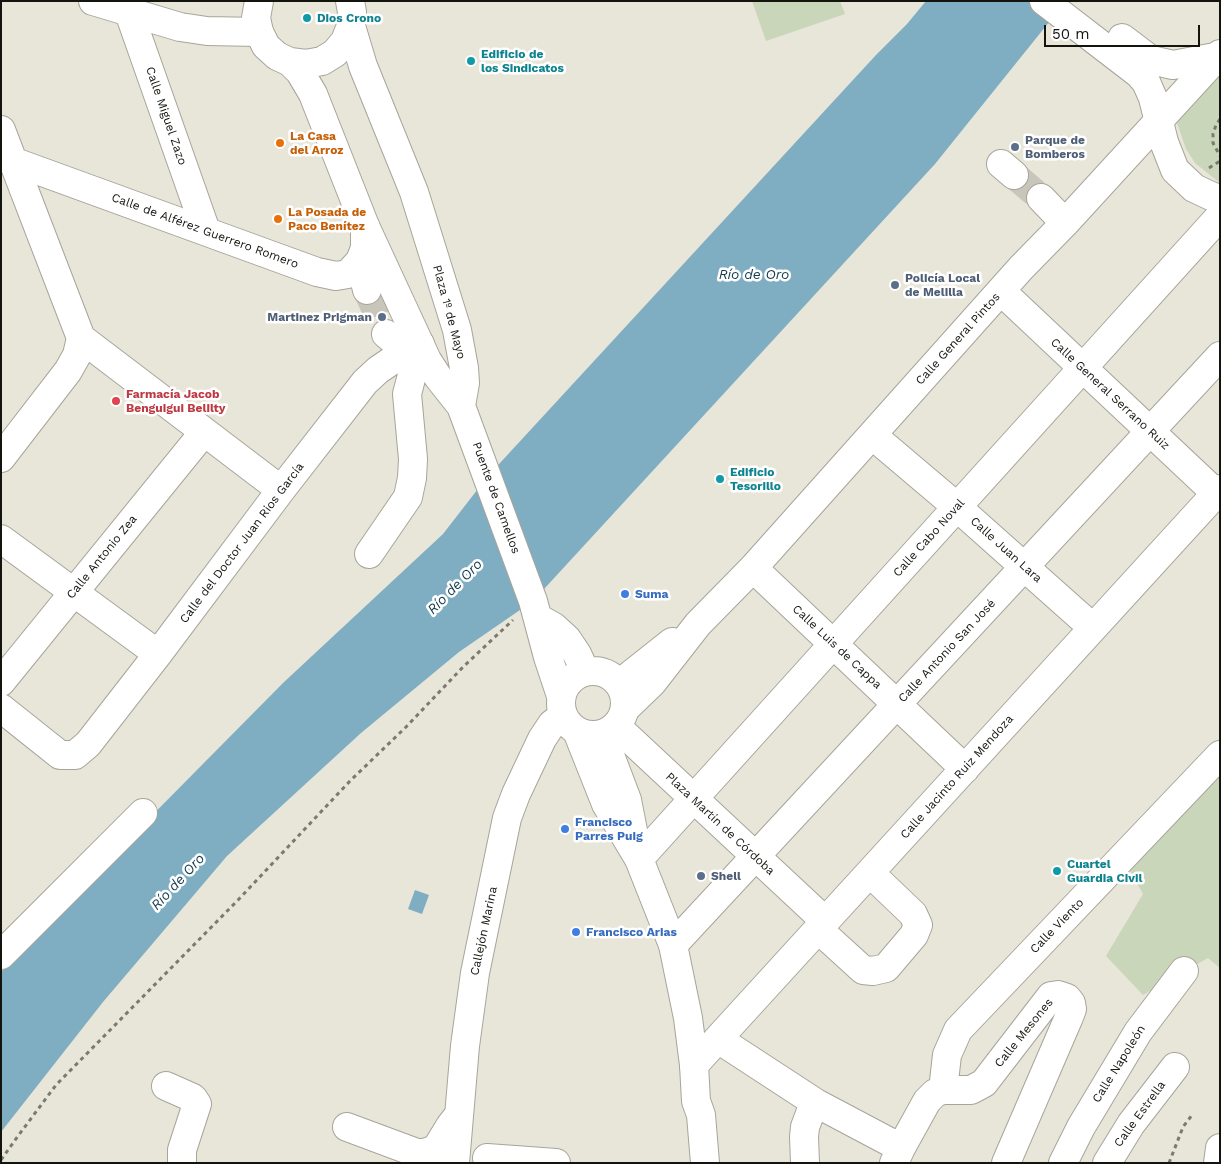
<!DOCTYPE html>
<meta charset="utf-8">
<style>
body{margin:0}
#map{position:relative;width:1221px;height:1164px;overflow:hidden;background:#e8e5d9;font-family:"Work Sans",sans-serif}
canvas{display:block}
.frame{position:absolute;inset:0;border:2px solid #14140f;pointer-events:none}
.scale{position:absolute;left:1044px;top:25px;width:156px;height:22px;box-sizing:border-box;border:2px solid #14140f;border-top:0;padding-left:6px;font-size:15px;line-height:18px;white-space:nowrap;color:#14140f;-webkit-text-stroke:4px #fff;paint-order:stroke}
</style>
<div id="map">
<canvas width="1221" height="1164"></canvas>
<div class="frame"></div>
<div class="scale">50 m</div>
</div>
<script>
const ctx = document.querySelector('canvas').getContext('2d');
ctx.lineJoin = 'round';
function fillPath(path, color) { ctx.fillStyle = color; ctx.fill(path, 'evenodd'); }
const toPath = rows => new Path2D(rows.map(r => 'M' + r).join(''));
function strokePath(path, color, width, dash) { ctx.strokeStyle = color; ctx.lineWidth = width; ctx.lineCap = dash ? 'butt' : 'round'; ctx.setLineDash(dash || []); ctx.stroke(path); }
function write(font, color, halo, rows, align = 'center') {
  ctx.font = font + ' "Work Sans",sans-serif'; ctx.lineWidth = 5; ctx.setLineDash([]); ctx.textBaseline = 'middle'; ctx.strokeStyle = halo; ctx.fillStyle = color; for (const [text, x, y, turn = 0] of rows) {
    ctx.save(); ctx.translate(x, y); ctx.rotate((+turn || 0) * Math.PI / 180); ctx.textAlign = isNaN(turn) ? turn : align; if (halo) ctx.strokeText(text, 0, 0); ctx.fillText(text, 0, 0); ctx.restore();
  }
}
const green = toPath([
 [752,1,840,1,845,14,766,41],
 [1220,75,1220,183,1195,163,1186,149,1176,120],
 [1220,765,1220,968,1208,958,1143,995,1106,956,1143,894,1127,865]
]);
const water = toPath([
 [926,1,1066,1,935,164,533,601,459,652,361,733,227,856,103,1002,1,1132,1,972,101,867,283,683,443,534,488,476,876,55,907,24],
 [415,890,429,895,422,914,408,909]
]);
const minorTunnel = toPath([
 [1014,175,1041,198],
 [367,290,386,334]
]);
const path = toPath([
 [1220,119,1216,125,1213,134,1213,143,1220,156],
 [1209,168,1220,161],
 [1,1160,18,1136,56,1085,239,899,350,781,406,727,463,667,513,620],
 [1169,1163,1183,1127,1192,1115]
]);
const minor = toPath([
 [93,1,180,27,207,31,259,32],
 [125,1,206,231],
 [1044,1,1139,74,1146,82,1153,98,1164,142,1175,170,1194,188,1211,196,1220,199],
 [1122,38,1151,60,1173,65,1220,56],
 [1,130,81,338],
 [1,157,317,272,336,276,348,274,360,261,365,248,365,226],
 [1001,164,1014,175],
 [1041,198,1065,223],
 [360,261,367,290],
 [1001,291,1220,497],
 [386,334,406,351],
 [81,338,281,490],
 [872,435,957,507,1093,628],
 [1,458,68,371,77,355,81,338],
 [1,539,158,654],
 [369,554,408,497,412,478,413,459,407,394,420,344],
 [753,568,965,769],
 [1,682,204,432],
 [619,684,672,642],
 [1,708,60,755,75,755,88,744,158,654,281,490,365,382,378,370,406,351,420,344],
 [625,709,652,683,698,624,753,568,1021,268,1065,223,1220,54],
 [616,726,825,921],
 [639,859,1220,216],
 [818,929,863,970,873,971,886,968,914,935,918,925,913,914,870,873],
 [673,945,1220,356],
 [1,955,143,813],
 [718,1039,816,1103,901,1148],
 [694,1065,1220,489],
 [166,1086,193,1098,197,1104,182,1150,182,1163],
 [943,1090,947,1055,958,1030,1220,755],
 [347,1127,417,1153,424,1153,436,1149,450,1126,457,1117],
 [487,1158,556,1163],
 [455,1163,465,1046,475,973,507,818,516,794,542,739,552,724,563,716],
 [805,1163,804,1137,805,1127,811,1111,816,1103],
 [894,1163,901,1148,927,1101,935,1093,943,1090,971,1090,984,1083,1051,996,1058,995,1067,998,1071,1003,1072,1009,1069,1017,1006,1163],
 [1063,1163,1081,1127,1138,1032,1184,971],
 [1107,1163,1131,1124,1175,1067],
 [1218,1163,1220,1148]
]);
const major = toPath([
 [259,1,256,18,259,32,266,46,277,56,290,62,306,64,322,61,335,53,345,41,351,26,352,12,350,1],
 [351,26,363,66,414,192,457,330,464,368,465,383,461,406],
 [290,62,300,72,313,94,365,226,427,360,438,377,461,406,533,601,548,657,561,696],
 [538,618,554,627,567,639,577,654,585,671],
 '561 703a32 32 0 1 1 64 0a32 32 0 1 1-64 0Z',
 [577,731,606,804,639,859,673,945,688,1018,694,1065,696,1101,701,1115,705,1163],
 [602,734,627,800,635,841]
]);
const markers = [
 [307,18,5,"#0f9aa8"],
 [471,61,5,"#0f9aa8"],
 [280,143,5,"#e8710a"],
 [1015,147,5,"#5c6f8a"],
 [278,219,5,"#e8710a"],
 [895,285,5,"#5c6f8a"],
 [382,317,5,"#5c6f8a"],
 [116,401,5,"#e0444e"],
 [720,479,5,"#0f9aa8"],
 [625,594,5,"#3f7fe0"],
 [565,829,5,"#3f7fe0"],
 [1057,871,5,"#0f9aa8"],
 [701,876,5,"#5c6f8a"],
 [576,932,5,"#3f7fe0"]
];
const cultureNames = [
 ["Dios Crono",317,18],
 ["Edificio de",481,54],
 ["los Sindicatos",481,68],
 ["Edificio",730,472],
 ["Tesorillo",730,486],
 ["Cuartel",1067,864],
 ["Guardia Civil",1067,878]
];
const streetNames = [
 ["Calle Miguel Zazo",166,116,71],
 ["Calle de Alférez Guerrero Romero",205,231,20],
 ["Plaza 1º de Mayo",449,312,75],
 ["Calle General Pintos",958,339,-48],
 ["Calle General Serrano Ruiz",1110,394,43],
 ["Puente de Camellos",496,498,70],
 ["Calle Cabo Noval",929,538,-48],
 ["Calle del Doctor Juan Rios García",242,543,-53],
 ["Calle Juan Lara",1006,550,42],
 ["Calle Antonio Zea",102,557,-51],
 ["Calle Luis de Cappa",837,647,43],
 ["Calle Antonio San José",947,651,-47],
 ["Calle Jacinto Ruiz Mendoza",957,777,-48],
 ["Plaza Martín de Córdoba",720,824,43],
 ["Calle Viento",1057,926,-46],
 ["Callejón Marina",484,931,-78],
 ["Calle Mesones",1024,1033,-51],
 ["Calle Napoleón",1119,1064,-58],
 ["Calle Estrella",1140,1114,-54]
];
const foodNames = [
 ["La Casa",290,136],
 ["del Arroz",290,150],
 ["La Posada de",288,212],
 ["Paco Benítez",288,226]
];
const serviceNames = [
 ["Parque de",1025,140],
 ["Bomberos",1025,154],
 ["Policía Local",905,278],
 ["de Melilla",905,292],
 ["Martinez Prigman",372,317,"right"],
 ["Shell",711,876]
];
const healthNames = [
 ["Farmacía Jacob",126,394],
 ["Benguigui Belilty",126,408]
];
const shopNames = [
 ["Suma",635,594],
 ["Francisco",575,822],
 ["Parres Puig",575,836],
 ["Francisco Arias",586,932]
];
const waterNames = [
 ["Río de Oro",754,275],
 ["Río de Oro",455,587,-45],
 ["Río de Oro",178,882,-47]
];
fillPath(green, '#c9d6ba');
fillPath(water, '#7faec3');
strokePath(minorTunnel, '#c8c6bb', 28, [28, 14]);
strokePath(minor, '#a7a59a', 30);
strokePath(major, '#a7a59a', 30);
strokePath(path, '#7b7a71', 3, [4, 4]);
strokePath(minor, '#fff', 28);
strokePath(major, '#fff', 28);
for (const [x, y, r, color] of markers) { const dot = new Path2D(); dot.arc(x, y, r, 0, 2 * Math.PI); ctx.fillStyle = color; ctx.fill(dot); strokePath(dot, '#fff', 2); }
write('bold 12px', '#0d838f', '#fff', cultureNames, 'left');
write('12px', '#14140f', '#fff', streetNames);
write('bold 12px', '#c56008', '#fff', foodNames, 'left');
write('bold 12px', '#4e5e75', '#fff', serviceNames, 'left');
write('bold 12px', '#be3a42', '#fff', healthNames, 'left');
write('bold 12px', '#366cbe', '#fff', shopNames, 'left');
write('italic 14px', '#133c4c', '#fff', waterNames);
</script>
